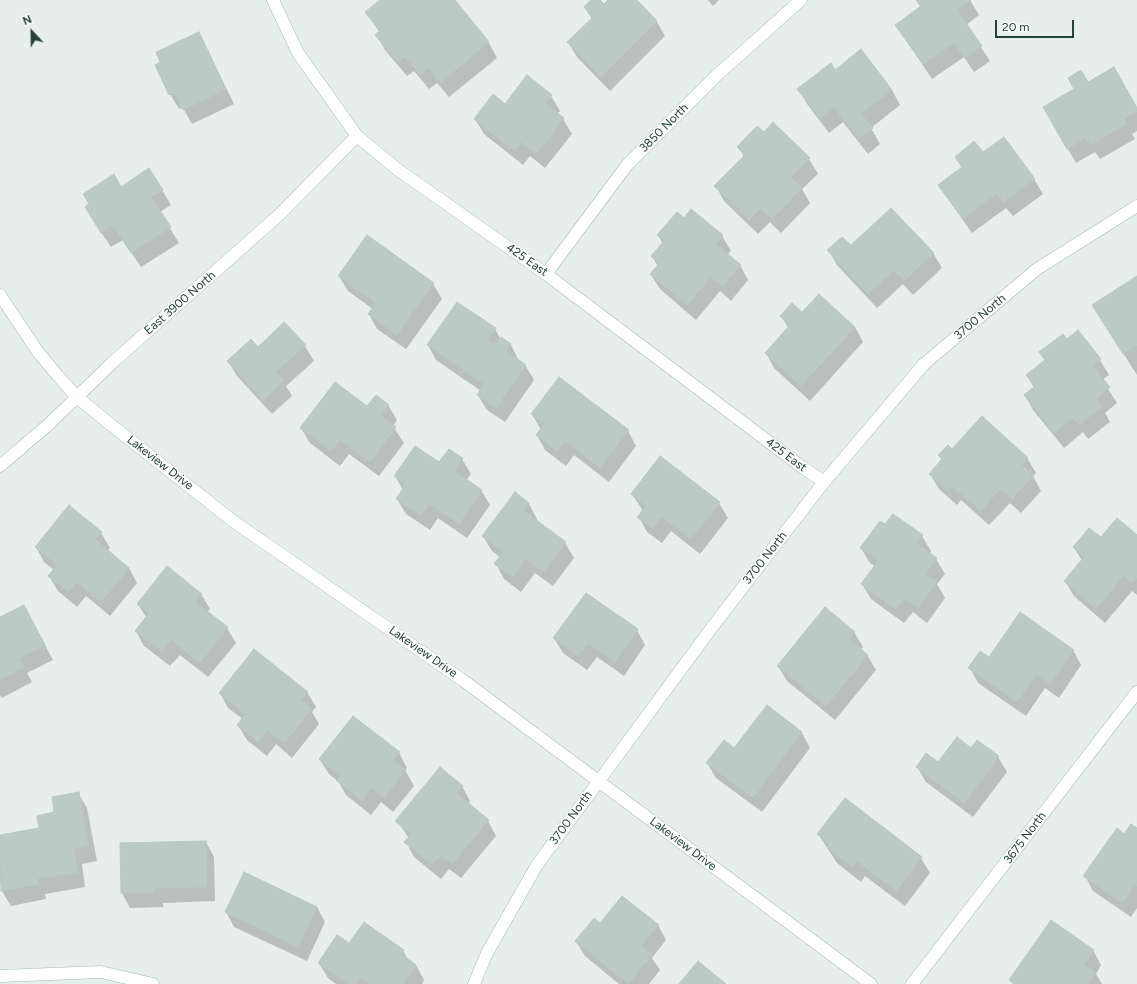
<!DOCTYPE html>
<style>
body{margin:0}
#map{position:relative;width:1137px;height:984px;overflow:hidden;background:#e6efeb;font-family:Figtree,sans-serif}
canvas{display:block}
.north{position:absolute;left:12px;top:12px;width:40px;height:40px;-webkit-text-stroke:3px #f7fbf9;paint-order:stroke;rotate:338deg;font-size:11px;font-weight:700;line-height:16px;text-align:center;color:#24423a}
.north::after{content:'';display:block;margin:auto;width:14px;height:18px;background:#24423a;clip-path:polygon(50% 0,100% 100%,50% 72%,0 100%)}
.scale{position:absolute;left:995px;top:20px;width:79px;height:18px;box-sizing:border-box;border:2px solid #24423a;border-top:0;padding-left:5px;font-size:12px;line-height:14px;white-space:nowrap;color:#24423a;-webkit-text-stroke:3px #f7fbf9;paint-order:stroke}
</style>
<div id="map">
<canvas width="1137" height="984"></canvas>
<div class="north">N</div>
<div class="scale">20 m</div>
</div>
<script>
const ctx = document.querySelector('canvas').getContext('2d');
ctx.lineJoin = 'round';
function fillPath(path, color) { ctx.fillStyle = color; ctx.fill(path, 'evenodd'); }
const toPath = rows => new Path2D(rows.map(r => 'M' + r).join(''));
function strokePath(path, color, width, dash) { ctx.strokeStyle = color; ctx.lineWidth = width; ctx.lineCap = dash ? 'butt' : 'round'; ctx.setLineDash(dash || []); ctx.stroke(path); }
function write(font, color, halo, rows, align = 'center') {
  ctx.font = font + ' Figtree,sans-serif'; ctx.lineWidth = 3; ctx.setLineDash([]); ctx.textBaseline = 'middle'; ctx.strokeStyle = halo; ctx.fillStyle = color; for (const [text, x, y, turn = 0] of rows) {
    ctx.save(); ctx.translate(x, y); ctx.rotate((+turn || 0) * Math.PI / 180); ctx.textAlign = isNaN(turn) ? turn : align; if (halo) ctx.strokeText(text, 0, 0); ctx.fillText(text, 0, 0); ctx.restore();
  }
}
const shadow = toPath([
 [382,0,453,0,489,43,497,58,449,97,437,83,429,89,414,71,407,76,385,50,377,35,380,33,366,12],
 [592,0,598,0,604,6,610,0,635,0,657,22,665,36,610,91,577,57,568,42,592,19,585,8],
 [708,0,719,0,713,6],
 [916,0,970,0,979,15,966,25,990,61,974,72,964,57,932,79,896,25,921,8],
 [199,33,234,104,192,124,183,108,179,109,170,94],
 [861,51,892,90,900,105,871,128,880,144,868,154,843,122,829,133,807,104,799,89,835,71],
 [1088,83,1137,109,1137,131,1132,134,1135,139,1100,159,1095,152,1076,163,1044,108],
 [551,96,560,111,557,114,563,119,572,134,545,168,530,156,523,165,484,134,475,119,505,105],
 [764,134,809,159,818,174,802,189,810,203,781,233,770,222,758,234,724,201,716,186,744,157,739,147],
 [982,154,1034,179,1043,194,1013,216,1006,208,972,233,939,186,962,168,956,157],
 [121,188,162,190,171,205,160,212,179,243,141,267,123,240,111,247,95,223],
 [684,219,722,236,731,251,727,255,740,265,748,280,731,301,720,291,696,320,660,289,651,275,658,267,652,256,663,244,658,235],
 [851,247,933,253,942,268,913,295,903,284,877,308,837,265,829,251],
 [339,276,433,284,442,299,406,349,377,329,369,314,373,309,348,291],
 [1137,277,1137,375,1093,306],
 [802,314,855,327,863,342,810,401,774,368,766,353,789,329,781,316],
 [495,329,500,338,511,345,519,361,525,365,534,380,505,422,487,410,478,395,481,391,436,360,428,345],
 [1078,332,1100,360,1109,375,1102,380,1117,403,1105,413,1110,422,1088,439,1083,432,1064,448,1033,410,1025,395,1034,388,1027,375,1045,361,1040,353,1067,340],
 [305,346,314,361,286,386,292,396,272,414,237,376,228,361,257,348],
 [388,405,397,420,393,426,404,443,379,476,349,454,340,466,310,443,301,428,367,407],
 [532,414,628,431,636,446,609,482,574,455,566,466,545,450,537,435,541,430],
 [939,455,1027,458,1036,473,1033,476,1041,491,1021,513,1010,503,989,525,961,500,957,505,939,489,930,474,942,461],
 [462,459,471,474,466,481,481,490,490,505,467,538,438,518,430,530,406,514,397,499,403,490,395,476],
 [515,494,529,504,537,519,536,521,565,543,574,558,553,586,535,573,521,592,504,579,496,564,500,557,492,551,483,536],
 [632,494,719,503,728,518,700,554,671,531,662,543,647,532,639,517,643,511],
 [101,533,110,548,107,551,129,568,137,583,110,616,86,596,77,607,58,591,49,576,54,570,44,562,36,547],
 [922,536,931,551,929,554,936,559,945,574,937,584,945,598,927,623,913,612,904,623,871,599,862,584,875,566,870,563,861,548],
 [1137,536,1137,595,1132,591,1105,623,1074,596,1065,581,1082,561,1074,547,1101,539],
 [201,594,210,609,207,612,227,628,236,643,208,677,180,655,170,666,144,646,136,631,146,617,138,604],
 [0,619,32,621,53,660,27,673,32,682,2,698,0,695],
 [637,630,645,645,624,676,597,657,587,670,563,653,554,638],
 [854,632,863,647,860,650,867,655,876,670,835,720,787,681,778,666],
 [1073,650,1081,665,1059,698,1045,688,1026,716,978,683,970,668],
 [307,692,316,707,312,712,319,724,292,758,276,744,267,756,247,740,238,725,243,719,228,708,220,693],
 [767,707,802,733,810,748,762,812,716,778,707,763,735,749],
 [977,741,998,757,1007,772,973,817,926,782,917,767,938,764,971,749],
 [399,753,407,768,405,770,414,786,393,812,381,802,371,815,346,795,338,781,329,774,320,760],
 [462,786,470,801,468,804,488,821,496,836,461,878,449,869,441,879,414,857,406,842,409,838,397,821],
 [78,793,87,808,97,861,82,864,85,887,45,894,46,899,11,906,2,891,0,880,0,836,40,829],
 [845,800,921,858,930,873,905,906,865,876,861,882,837,863,818,834],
 [1137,829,1137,908,1131,917,1093,891,1085,876,1124,835],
 [206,842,214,857,215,901,163,903,163,907,130,908,122,893],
 [317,907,325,922,307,961,234,927,226,912],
 [364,924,403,951,409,961,416,965,424,980,422,984,336,984,328,978,319,963,349,945],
 [601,925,658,925,666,940,652,958,660,970,649,984,619,984,585,956,576,941],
 [1093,950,1101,965,1096,974,1102,984,1013,984,1010,980]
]);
const building = toPath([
 [380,0,455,0,489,42,440,83,428,68,420,75,405,57,398,62,375,35,380,31,365,12,380,0],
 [591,0,600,0,604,4,608,0,637,0,657,21,601,77,567,42,593,17,584,7,591,0],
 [916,0,971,0,957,10,982,46,965,58,954,43,923,64,895,25,921,6,916,0],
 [199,32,226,89,183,110,175,93,169,95,155,65,160,62,156,52,199,32],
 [861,49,892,90,861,114,873,128,859,139,834,107,820,118,797,89,831,63,835,70,861,49],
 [1114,67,1137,108,1137,111,1124,119,1127,124,1090,145,1086,138,1067,149,1043,107,1074,89,1068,78,1081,70,1088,82,1114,67],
 [527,75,552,95,545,103,564,118,536,154,521,142,514,151,474,119,493,94,505,104,527,75],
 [773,122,810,158,791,177,802,188,772,219,761,208,749,220,714,186,745,155,737,147,757,126,764,132,773,122],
 [1004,137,1035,179,1004,202,997,193,963,219,938,185,962,167,955,157,974,141,983,152,1004,137],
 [149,168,163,190,151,197,171,227,131,253,113,225,101,233,85,207,89,204,83,194,114,174,121,187,149,168],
 [891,208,934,253,904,281,894,270,868,294,827,250,842,237,851,245,891,208],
 [691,209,723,235,716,244,741,265,722,286,711,277,687,305,650,274,659,264,651,256,664,241,657,235,677,212,684,218,691,209],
 [367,235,434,283,397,335,368,314,376,303,338,276,367,235],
 [1137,276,1137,345,1123,354,1092,305,1137,276],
 [819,294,855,327,801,386,765,353,790,325,780,316,792,303,802,312,819,294],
 [457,302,496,328,488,340,495,345,501,337,511,344,506,351,526,365,496,408,477,395,484,384,427,345,457,302],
 [284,322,306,345,276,372,284,380,263,400,227,361,251,339,258,347,284,322],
 [1078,330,1101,359,1092,366,1110,387,1096,399,1102,407,1079,425,1073,418,1054,433,1024,395,1035,386,1026,375,1045,360,1039,352,1063,334,1067,339,1078,330],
 [559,377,629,430,600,468,565,441,557,451,536,435,544,424,531,414,559,377],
 [335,382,367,406,376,395,389,405,381,416,396,427,370,462,340,440,331,451,300,428,335,382],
 [982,416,1028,458,1022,465,1034,475,1012,499,1001,489,980,511,952,486,948,491,929,474,942,459,938,455,948,445,952,449,982,416],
 [415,446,439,462,449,449,463,458,454,471,482,490,459,524,429,504,421,516,396,499,406,484,394,476,415,446],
 [660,456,720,502,691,539,662,517,653,529,637,517,646,506,631,494,660,456],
 [515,492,529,503,524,511,566,542,544,572,526,559,513,577,494,564,503,552,482,536,515,492],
 [69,505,102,532,95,539,129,568,101,602,77,582,68,592,48,576,57,565,35,547,69,505],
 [893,514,923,535,917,544,937,558,925,574,937,582,918,608,904,598,895,609,861,584,878,561,860,548,880,521,885,524,893,514],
 [1117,518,1137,535,1137,577,1132,583,1123,576,1096,609,1064,581,1084,557,1073,547,1089,528,1101,537,1117,518],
 [167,566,202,594,195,602,228,627,200,663,171,640,162,652,135,631,149,613,137,604,167,566],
 [586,593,638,629,615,662,588,643,578,656,553,638,586,593],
 [24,605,45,645,19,658,24,667,0,680,0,617,24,605],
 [825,607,855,632,849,639,868,655,826,706,777,666,825,607],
 [1020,612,1074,650,1050,684,1037,674,1017,702,968,668,980,651,989,657,1020,612],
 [254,649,308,692,301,700,312,709,284,743,267,730,258,742,237,725,245,714,219,693,254,649],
 [767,705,802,732,753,798,706,763,724,740,734,748,767,705],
 [353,716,400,752,393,760,406,770,384,798,372,788,362,801,336,780,340,776,319,759,353,716],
 [957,737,971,748,977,740,999,756,964,803,916,767,926,753,938,762,957,737],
 [440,767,463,786,456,793,489,820,452,864,441,855,432,865,404,842,411,834,395,821,440,767],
 [79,792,89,846,74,849,78,872,37,879,38,884,1,891,0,835,39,828,37,816,54,812,52,797,79,792],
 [845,798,922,857,896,891,857,861,852,867,827,848,830,844,817,834,845,798],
 [1131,824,1137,828,1137,887,1135,885,1122,903,1083,876,1117,828,1124,834,1131,824],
 [206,841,207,887,155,888,155,892,121,893,120,843,206,841],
 [244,872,317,907,298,947,225,912,244,872],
 [622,896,659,925,641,946,652,955,628,984,575,941,594,918,600,923,622,896],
 [1051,920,1094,950,1084,964,1096,973,1088,984,1015,984,1009,980,1051,920],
 [364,922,404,950,401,954,416,965,403,984,371,984,362,978,357,984,348,984,318,963,337,935,349,943,364,922],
 [698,961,726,984,679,984,698,961]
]);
const minor = toPath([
 [273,0,298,53,357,136,397,169,546,274,802,467,824,482],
 [546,274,627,165,716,76,801,0],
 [0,295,38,352,58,376,77,397,105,420,233,521,464,681,871,984],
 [0,466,49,424,113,362,279,215,357,136],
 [0,976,101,972,153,984],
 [474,984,487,953,537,865,713,626,824,482,924,364,1037,269,1137,206],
 [912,984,1137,692]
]);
const streetNames = [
 ["3850 North",664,128,-45],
 ["425 East",527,260,35],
 ["East 3900 North",180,303,-41],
 ["3700 North",980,317,-40],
 ["425 East",786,455,37],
 ["Lakeview Drive",160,463,38],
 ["3700 North",765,558,-52],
 ["Lakeview Drive",423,652,35],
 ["3700 North",571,818,-54],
 ["3675 North",1025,838,-53],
 ["Lakeview Drive",683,844,37]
];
fillPath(shadow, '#0003');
fillPath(building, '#bbcac4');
strokePath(building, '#b8c9c2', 1);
strokePath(minor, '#a8b8b2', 13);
strokePath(minor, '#fff', 12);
write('12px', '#24423a', '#f7fbf9', streetNames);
</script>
